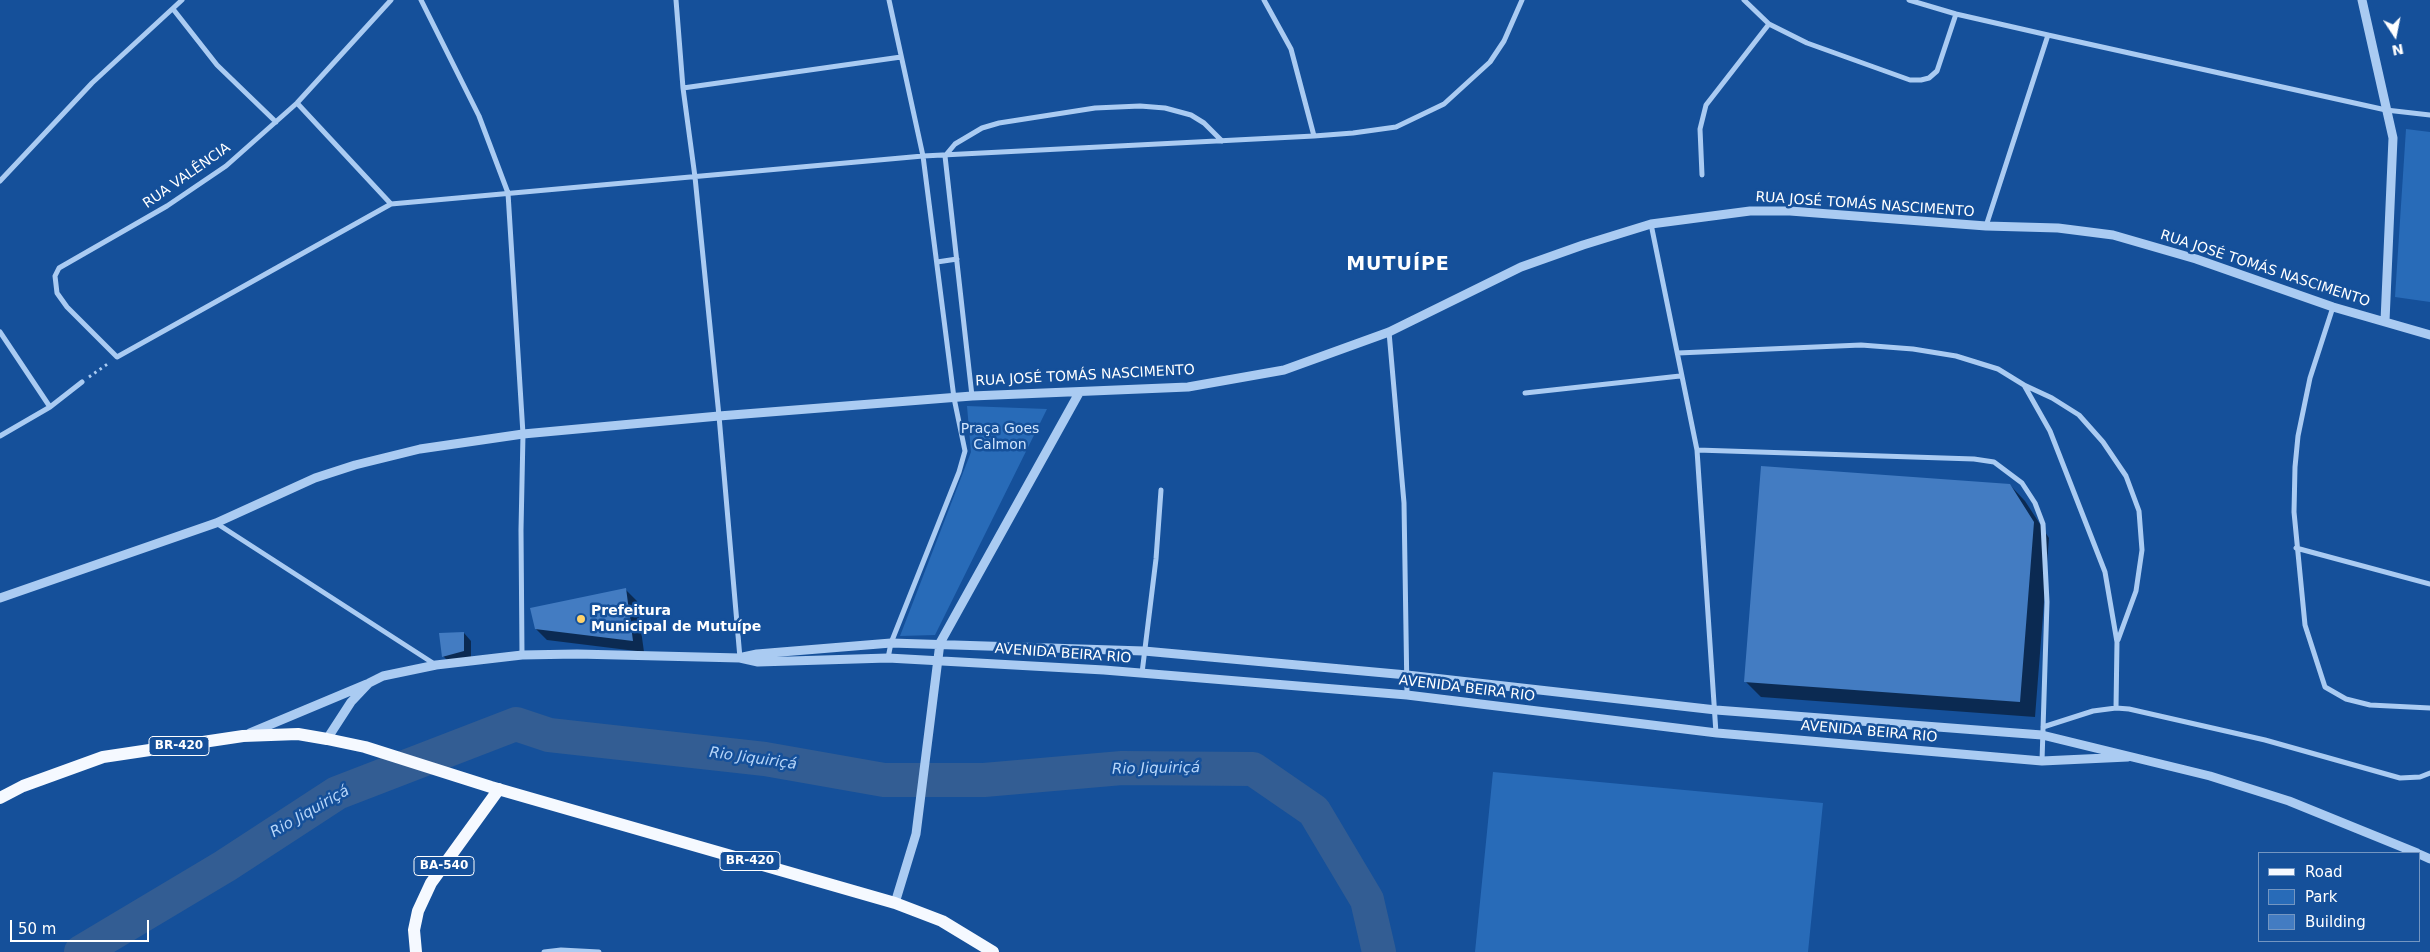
<!DOCTYPE html>
<meta charset="utf-8">
<style>
body{margin:0}
#map{position:relative;width:2430px;height:952px;overflow:hidden;background:#15509a;font-family:"DejaVu Sans",sans-serif}
canvas{display:block}
.legend{position:absolute;left:2258px;top:852px;width:162px;height:90px;box-sizing:border-box;background:#15509a;border:1px solid #7396c2;margin:0;padding:6px 9px;list-style:none;font-size:15px;color:#fff}
.legend li{display:flex;align-items:center;gap:10px;height:25px}
.legend b{width:25px;border:1px solid #7396c2}
.north{position:absolute;left:2370px;top:10px;width:50px;height:50px;-webkit-text-stroke:4px #15509a;paint-order:stroke;rotate:169deg;font-size:14px;font-weight:700;line-height:20px;text-align:center;color:#fff}
.north::after{content:'';display:block;margin:auto;width:18px;height:22px;background:#fff;clip-path:polygon(50% 0,100% 100%,50% 72%,0 100%)}
.scale{position:absolute;left:10px;top:920px;width:139px;height:22px;box-sizing:border-box;border:2px solid #fff;border-top:0;padding-left:6px;font-size:15px;line-height:18px;white-space:nowrap;color:#fff;-webkit-text-stroke:4px #15509a;paint-order:stroke}
</style>
<div id="map">
<canvas width="2430" height="952"></canvas>
<ul class="legend">
<li><b style="height:6px;background:#f5f9ff"></b>Road</li>
<li><b style="height:14px;background:#286bb8"></b>Park</li>
<li><b style="height:14px;background:#437cc2"></b>Building</li>
</ul>
<div class="north">N</div>
<div class="scale">50 m</div>
</div>
<script>
const ctx = document.querySelector('canvas').getContext('2d');
ctx.lineJoin = 'round';
function fillPath(path, color) { ctx.fillStyle = color; ctx.fill(path, 'evenodd'); }
const toPath = rows => new Path2D(rows.map(r => 'M' + r).join(''));
function strokePath(path, color, width, dash) { ctx.strokeStyle = color; ctx.lineWidth = width; ctx.lineCap = dash ? 'butt' : 'round'; ctx.setLineDash(dash || []); ctx.stroke(path); }
function write(font, color, halo, rows, align = 'center') {
  ctx.font = font + ' "DejaVu Sans",sans-serif'; ctx.lineWidth = 5; ctx.setLineDash([]); ctx.textBaseline = 'middle'; ctx.strokeStyle = halo; ctx.fillStyle = color; for (const [text, x, y, turn = 0] of rows) {
    ctx.save(); ctx.translate(x, y); ctx.rotate((+turn || 0) * Math.PI / 180); ctx.textAlign = isNaN(turn) ? turn : align; if (halo) ctx.strokeText(text, 0, 0); ctx.fillText(text, 0, 0); ctx.restore();
  }
}
const green = toPath([
 [2406,129,2430,132,2430,302,2395,297],
 [967,406,1047,409,935,635,900,636,971,452],
 [1493,772,1823,803,1808,952,1475,952]
]);
const shadow = toPath([
 [2010,485,2025,501,2049,538,2035,717,1761,697,1746,682],
 [625,589,637,601,644,652,547,640,536,629],
 [464,633,471,641,471,658,451,664,443,656]
]);
const river = toPath([
 [81,952,225,866,337,793,516,724,549,735,765,759,884,780,984,780,1122,768,1253,769,1314,811,1367,900,1379,952]
]);
const building = toPath([
 [1761,466,2010,484,2034,522,2020,702,1744,682],
 [626,588,633,641,535,629,530,608],
 [464,632,464,651,442,657,439,633]
]);
const path = toPath([
 [89,377,109,363]
]);
const minor = toPath([
 [391,0,297,103,226,166,167,206,59,268,55,276,57,293,67,307,117,357,391,204,923,156,1314,136,1353,133,1396,127,1444,104,1490,62,1504,41,1522,0],
 [421,0,479,116,508,193,523,434,521,530,522,655],
 [676,0,683,88,695,177,719,416,740,658],
 [1264,0,1291,49,1314,136],
 [1909,0,1956,14,2048,35,2386,110,2430,115],
 [173,9,217,65,276,122],
 [1769,24,1807,43,1910,80,1921,80,1929,78,1937,71,1956,14],
 [683,88,901,57],
 [297,103,391,204],
 [1702,175,1700,129,1706,105,1769,24,1744,0],
 [0,181,92,83,182,0],
 [1651,224,1697,450,1716,733],
 [1986,226,2048,35],
 [937,262,957,259],
 [2333,307,2310,378,2298,436,2295,467,2294,512,2305,625,2325,687,2346,699,2370,705,2430,708],
 [0,332,50,407],
 [1389,332,1404,503,1407,695],
 [1678,353,1861,345,1913,349,1956,356,1998,369,2024,385,2050,431,2105,572,2117,642,2116,708],
 [2024,385,2052,398,2079,415,2103,442,2126,476,2139,511,2142,550,2136,591,2118,640],
 [1525,393,1680,376],
 [972,396,945,156,955,144,982,128,999,123,1095,108,1140,106,1165,108,1191,115,1204,123,1222,141],
 [0,436,50,407,82,382],
 [1697,450,1974,459,1994,462,2022,483,2035,503,2043,524,2047,602,2042,761],
 [216,523,436,665],
 [2296,548,2430,584],
 [888,658,891,643,959,472,965,451,954,398,923,156,889,0],
 [1142,673,1156,559,1161,490],
 [2043,727,2093,711,2116,708,2129,709,2265,740,2400,778,2420,777,2430,773],
 [544,952,561,950,599,952]
]);
const tertiary = toPath([
 [2362,0,2393,138,2385,321],
 [0,598,216,523,315,478,355,465,420,449,523,434,719,416,972,396,1188,387,1284,370,1389,332,1521,267,1583,245,1651,224,1750,211,1790,211,1986,226,2058,228,2113,235,2196,259,2333,307,2430,335],
 [743,657,757,654,891,643,1144,651,1407,675,1716,710,2042,735,2210,776,2289,801,2417,853],
 [250,733,367,684],
 [327,739,351,702,369,683,383,676,436,665,522,655,577,654,740,658,758,662,888,658,1104,670,1407,695,1717,733,2042,761,2128,757],
 [2419,854,2430,859],
 [895,903,916,834,940,643,1079,393]
]);
const primary = toPath([
 [0,798,23,786,103,757,243,736,298,734,327,739,365,747,491,787,895,903,942,921,993,952],
 [416,952,414,930,418,911,431,883,499,789]
]);
const markers = [
 [581,619,5,"#ffd36b"]
];
const shields = [
 [179,746,60],
 [750,861,60],
 [444,866,60]
];
const shieldNames = [
 ["BR-420",179,746],
 ["BR-420",750,861],
 ["BA-540",444,866]
];
const streetNames = [
 ["RUA VALÊNCIA",187,176,-35],
 ["RUA JOSÉ TOMÁS NASCIMENTO",1865,205,4],
 ["RUA JOSÉ TOMÁS NASCIMENTO",2265,269,18],
 ["RUA JOSÉ TOMÁS NASCIMENTO",1085,376,-3],
 ["AVENIDA BEIRA RIO",1063,654,4],
 ["AVENIDA BEIRA RIO",1467,689,7],
 ["AVENIDA BEIRA RIO",1869,732,5]
];
const parkNames = [
 ["Praça Goes",1000,429],
 ["Calmon",1000,445]
];
const poiNames = [
 ["Prefeitura",591,611],
 ["Municipal de Mutuípe",591,627]
];
const waterNames = [
 ["Rio Jiquiriçá",753,759,8],
 ["Rio Jiquiriçá",1156,769,-1],
 ["Rio Jiquiriçá",310,812,-30]
];
const districtNames = [
 ["MUTUÍPE",1398,265]
];
fillPath(green, '#286bb8');
fillPath(shadow, '#0007');
strokePath(river, '#335d93', 34);
fillPath(building, '#437cc2');
strokePath(path, '#aacbf2', 3, [2.5, 4]);
strokePath(minor, '#aacbf2', 5);
strokePath(tertiary, '#aacbf2', 9);
strokePath(primary, '#f5f9ff', 12);
for (const [x, y, r, color] of markers) { const dot = new Path2D(); dot.arc(x, y, r, 0, 2 * Math.PI); ctx.fillStyle = color; ctx.fill(dot); strokePath(dot, '#15509a', 2); }
for (const [x, y, w] of shields) { const box = new Path2D(); box.roundRect(x - w / 2, y - 9.5, w, 19, 4); ctx.fillStyle = '#15509a'; ctx.fill(box); strokePath(box, '#fff', 1); }
write('bold 12px', '#fff', null, shieldNames);
write('14px', '#fff', '#15509a', streetNames);
write('14px', '#d1e5fd', '#15509a', parkNames);
write('bold 14px', '#fff', '#15509a', poiNames, 'left');
write('italic 15px', '#b6d5f9', '#15509a', waterNames);
ctx.letterSpacing = '1px';
write('bold 19px', '#fff', '#15509a', districtNames);
ctx.letterSpacing = '0px';
</script>
